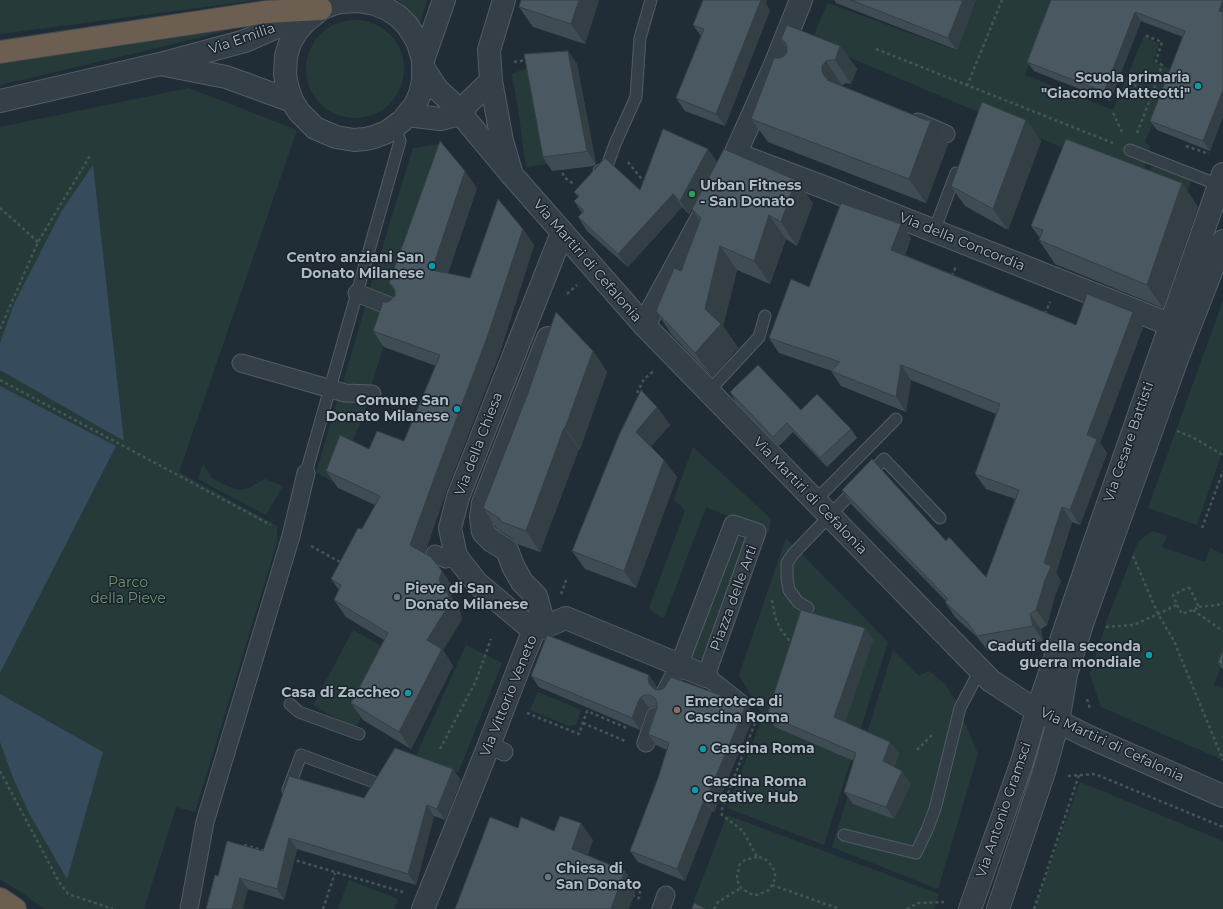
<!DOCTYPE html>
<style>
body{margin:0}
canvas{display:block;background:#212d36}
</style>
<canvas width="1223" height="909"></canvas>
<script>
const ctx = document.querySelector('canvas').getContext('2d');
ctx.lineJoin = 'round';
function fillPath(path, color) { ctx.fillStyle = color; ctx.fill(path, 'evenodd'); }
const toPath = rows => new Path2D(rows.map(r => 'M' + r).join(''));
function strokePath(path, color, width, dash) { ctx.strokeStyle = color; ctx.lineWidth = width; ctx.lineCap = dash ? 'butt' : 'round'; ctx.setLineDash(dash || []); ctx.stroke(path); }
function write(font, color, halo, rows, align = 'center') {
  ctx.font = font + ' Montserrat,sans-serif'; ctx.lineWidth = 3; ctx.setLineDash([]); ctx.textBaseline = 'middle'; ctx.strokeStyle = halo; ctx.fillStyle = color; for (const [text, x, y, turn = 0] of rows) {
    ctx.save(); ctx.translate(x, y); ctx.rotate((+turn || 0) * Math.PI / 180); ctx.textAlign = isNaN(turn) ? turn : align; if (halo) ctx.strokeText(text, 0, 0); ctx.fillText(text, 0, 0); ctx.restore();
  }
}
const green = toPath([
 [0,0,258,0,0,34],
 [398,0,427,0,420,23,411,13],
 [977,0,1054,0,1025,75,1113,110,1144,36,1159,44,1153,62,1174,70,1145,142,1150,146,1141,181,811,41,828,3,955,50],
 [272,19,157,48,0,85,0,63,153,37],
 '306 69a49 49 0 1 1 98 0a49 49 0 1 1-98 0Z',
 [530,67,549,164,526,167,518,108,512,74],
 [189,88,297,130,179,472,277,526,277,542,195,812,176,807,144,909,44,909,24,894,0,879,0,127],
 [439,144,397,301,369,291,413,148],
 [1152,166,1192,179,1188,190,1148,176],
 [1223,301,1223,449,1197,525,1148,508],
 [366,304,394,313,371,386,343,383],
 [337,401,369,401,336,483,316,473],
 [693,447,771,519,769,532,706,507,664,618,657,615,649,608,685,511,674,499],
 [203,464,212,478,225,485,238,490,249,488,265,479,283,486,266,515,198,479],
 [1152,531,1167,536,1162,547,1205,562,1210,548,1223,554,1223,661,1214,685,1223,688,1223,760,1101,707,1090,674,1108,617,1138,542],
 [734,535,749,541,707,660,689,657],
 [786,538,888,642,824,845,727,808,763,716,739,675],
 [353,630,392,652,355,729,313,705],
 [466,645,502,663,458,773,416,756],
 [893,650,919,676,929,671,945,684,955,700,978,754,938,889,832,847],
 [538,692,581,710,576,725,569,726,530,710],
 [1080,782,1223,841,1223,909,1034,909],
 [727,815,939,894,934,909,691,909],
 [349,880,398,899,394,909,338,909]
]);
const water = toPath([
 [93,165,124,441,0,370,0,343,14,304,61,212],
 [0,386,116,446,0,673],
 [0,694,103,752,67,879,29,813,14,780,0,742]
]);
const path = toPath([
 [876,49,1113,143],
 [514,62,527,60],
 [1128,83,1153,92],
 [967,86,1002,0],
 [1113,113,1123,134],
 [1137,133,1153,92,1162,65,1156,61,1162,42,1144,35],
 [1186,146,1209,154],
 [628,162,645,183],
 [561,167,564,177,575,185],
 [0,208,38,242],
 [952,276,956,266],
 [567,294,577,285],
 [1045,314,1050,302],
 [0,329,38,242,91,154],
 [0,380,271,525],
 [637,393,644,379,655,370],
 [1177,431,1192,437,1223,455],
 [1202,528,1223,471],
 [311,546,342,563],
 [1133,556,1158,614,1174,641,1223,760],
 [1189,587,1199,607,1193,610,1182,614,1177,605,1173,595,1189,587],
 [561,594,567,578],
 [772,600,775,617,781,630,789,640,793,642],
 [1199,607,1223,604],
 [1193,610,1223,631],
 [1106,627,1134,625,1177,605],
 [1087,699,1090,709],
 [527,713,579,734,587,711,629,729],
 [583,723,625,741],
 [440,749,476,681,491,639],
 [917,750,934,733],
 [0,771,59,882,68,894,113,909],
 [1068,776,1095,774,1223,827],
 [244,845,265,851],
 [757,857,745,860,740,864,737,876,738,882,741,888,751,894,757,895,769,890,772,885,775,879,775,872,769,862,763,858,757,857,743,831,722,815,722,809,758,715],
 [291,859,403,892],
 [772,885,840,909],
 [632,895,639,898,640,891],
 [323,909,335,873],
 [714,909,718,902,741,888],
 [907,909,918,903,944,902],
 [1034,909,1079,775]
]);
const service = toPath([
 [1130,150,1219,185],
 [599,171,607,166,615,144,636,97,640,38,651,0],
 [934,231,956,173],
 [708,392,759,337,765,316],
 [306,473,400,141,395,127],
 [815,501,896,419],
 [808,608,798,602,789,590,787,578,787,563,793,554,884,459,940,518],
 [290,704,299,712,359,734],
 [288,790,301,755,374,782],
 [844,835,916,853,927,830,935,809,960,708,980,670]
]);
const pedestrian = toPath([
 [918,122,946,134],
 [357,293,397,309],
 [241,363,345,393,372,394],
 [435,554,446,559,456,556],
 [666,691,679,665,733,524,757,532,706,676,740,703],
 [646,743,655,716],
 [489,745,504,752],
 [189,909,205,822,291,536,306,473],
 [661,909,666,895]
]);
const minor = toPath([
 [491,81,502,141,512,175],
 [460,114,469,102,491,81,489,50,504,0],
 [736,154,826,188,1184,330],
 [729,168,775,65,801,0],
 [644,325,713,198],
 [534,631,477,583,456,556,450,528,458,497,562,233],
 [534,631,566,618,706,676],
 [1037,711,1094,544,1223,174],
 [1058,722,1066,674,1083,621,1177,359,1223,241],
 [423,909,489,745,525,652,541,614,536,596,522,582,513,566,507,550,492,541,483,532,481,517,483,503,548,338]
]);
const tertiary = toPath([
 [423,60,444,0],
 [165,65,226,77,292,101],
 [424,69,437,89,450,101,512,175,644,325,991,681,1037,711,1087,736,1223,796],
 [0,101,160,64,245,41,272,29,321,9,330,5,340,2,358,1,375,4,387,9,398,16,407,25,413,34,418,43,423,60,423,81,420,94,415,105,402,121,387,132,374,137,365,139,354,140,336,137,315,128,299,112,292,101,288,89,285,75,286,56,290,43,297,31,305,22,321,9],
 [407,115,440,119,460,114],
 [970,909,1022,762,1037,711],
 [998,909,1044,772,1058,722]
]);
const motorway = toPath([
 [0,52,266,12,321,9],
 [0,899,15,909]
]);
const wall = toPath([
 [521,0,599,0,585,44,533,27,519,7],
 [834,0,976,0,957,50,836,3],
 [1051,0,1223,0,1223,116,1210,151,1157,130,1150,121,1183,37,1141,21,1110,101,1034,71,1027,62],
 [766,4,770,10,725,126,685,111,676,98,701,36,693,25],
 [781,39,840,46,857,69,851,84,846,83,842,85,841,86,926,120,931,120,948,144,926,203,768,142,751,119,780,58,784,56,787,52,787,48],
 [568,51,577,64,596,164,594,166,552,171,543,157],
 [1026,120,1041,141,1008,230,965,206,951,186],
 [717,162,813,203,797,246,786,239,770,284,737,270,723,326,738,348,712,377,672,335,656,311,681,271,700,221,692,209,689,214,682,207,628,267,587,231,578,217,582,213,574,201,578,197,574,192,640,190],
 [1182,183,1198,207,1163,308,1055,264,1039,240,1040,238,1031,226],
 [477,188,448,273,470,278,523,229,534,245,500,352,446,492,424,554,442,571,453,588,451,597,460,611,462,619,443,650,453,666,411,749,363,720,351,703,384,640,346,617,334,600,339,590,331,579,362,529,375,505,338,488,326,471,369,449,404,441,436,366,384,347,373,331,387,302,391,300,395,296,395,291,389,283],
 [911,238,905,255,1076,325,1133,312,1143,327,1100,443,1107,453,1080,525,1072,522,1056,573,1061,581,1055,595,1047,625,1041,629,1043,641,988,651,977,637,955,617,945,602,946,601,852,505,842,490,946,541,986,577,1015,499,986,489,975,474,996,414,911,380,906,412,841,386,831,371,832,371,779,353,769,338,809,287],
 [593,351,607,372,580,449,579,449,540,552,517,544,513,539,498,530,483,508],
 [730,392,801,410,851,429,857,438,827,467,793,432,779,446,736,402],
 [657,407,670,425,651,446,677,477,636,588,585,569,572,551],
 [865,628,873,640,845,722,890,742,899,754,894,767,911,784,894,819,853,804,844,792,854,761,775,727,767,715],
 [1223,650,1223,670,1218,663],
 [531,676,657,687,656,689,746,705,754,716,714,812,712,811,685,881,638,862,630,851,658,778,667,750,656,745,648,734,657,706,653,706,649,708,646,713,640,730,539,687],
 [461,780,445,820,434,816,416,885,297,849,284,900,248,889,218,876,364,798]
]);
const shadedWall = toPath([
 [579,0,599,0,585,44,571,24],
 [759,0,767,0,766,4,770,10,725,126,716,114],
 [963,0,976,0,957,50,948,38],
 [1223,1,1223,17,1219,11],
 [1135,12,1141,21,1110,101,1104,92],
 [840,46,857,69,851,84,835,60],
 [568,51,577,64,596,164,587,151],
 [826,61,842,85,839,90,838,94,824,76,822,71,822,66],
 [1223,90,1223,116,1210,151,1203,141],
 [931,120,948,144,926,203,909,179],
 [1026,120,1041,141,1008,230,993,209],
 [708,149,717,162,689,214,680,201],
 [465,171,477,188,443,286,432,270],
 [796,180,813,203,797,246,781,222],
 [1182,183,1198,207,1163,308,1147,285],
 [673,194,682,207,628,267,618,254],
 [769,215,786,239,770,284,754,261],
 [901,224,911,238,901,264,891,250],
 [523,229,534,245,500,352,446,492,422,562,410,545],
 [720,246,737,270,723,326,738,348,712,377,695,353,705,309],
 [1133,312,1143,327,1100,443,1107,453,1080,525,1070,510,1087,435],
 [593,351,607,372,580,449,565,428],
 [901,365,911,380,906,412,896,397],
 [657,407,670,425,648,450,636,432],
 [564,428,579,449,540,552,526,531],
 [664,460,677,477,636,588,624,571],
 [1062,507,1072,522,1056,573,1061,581,1055,595,1047,625,1036,610,1045,580,1044,563],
 [442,571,453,588,451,597,460,611,462,619,443,650,453,666,411,749,399,732,427,640,439,580],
 [1030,614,1041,629,1043,641,1033,626],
 [865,628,873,640,843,729,834,717],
 [649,675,657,687,656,691,650,685,648,680],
 [641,697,649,708,646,713,640,730,632,718,638,702],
 [746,705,754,716,714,812,706,800],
 [890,742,899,754,891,773,883,761],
 [453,769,461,780,445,820,437,809],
 [902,771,911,784,894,819,886,807],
 [704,800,712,811,685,881,677,869],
 [427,805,434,816,416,885,408,874],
 [581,823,593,840,584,866,572,849],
 [289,838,297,849,284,900,277,889],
 [625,871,637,888,629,909,611,909],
 [240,878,248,889,243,909,232,909]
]);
const building = toPath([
 [521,0,579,0,571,24,519,7,521,0],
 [703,0,761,0,716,114,676,98,704,29,693,25,703,0],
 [851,0,963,0,948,38,851,0],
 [1051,0,1223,0,1219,11,1223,12,1223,90,1203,141,1150,121,1185,31,1135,12,1104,92,1027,62,1051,0],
 [787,25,840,46,835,60,830,60,826,61,822,66,822,71,824,76,828,79,827,80,926,120,931,120,909,179,751,119,774,58,780,58,784,56,787,52,787,46,785,42,781,39,787,25],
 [568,51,587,151,584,152,543,157,524,54,568,51],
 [982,102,1026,120,993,209,951,186,982,102],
 [663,129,708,149,680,201,673,194,618,254,578,217,584,211,574,201,579,196,574,192,605,158,640,190,663,129],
 [1066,139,1182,183,1147,285,1039,240,1043,230,1031,226,1066,139],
 [440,141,465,171,432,270,470,278,498,199,523,229,488,335,435,476,410,545,431,557,442,571,439,580,448,594,450,603,427,640,442,649,399,732,351,703,388,633,334,600,341,585,331,579,358,528,362,529,380,496,326,471,340,435,369,449,377,431,404,441,440,355,373,331,383,302,387,302,391,300,395,296,395,290,393,286,389,283,440,141],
 [724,149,796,180,781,222,769,215,754,261,720,246,705,309,721,324,695,353,656,311,674,268,681,271,701,218,692,209,724,149],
 [841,203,901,224,891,250,1076,325,1087,294,1133,312,1087,435,1097,439,1070,510,1062,507,1044,563,1051,566,1045,580,1036,610,1030,614,1033,626,977,636,967,622,945,602,948,599,842,490,872,459,946,541,949,537,986,577,1019,490,975,474,1000,404,901,365,896,397,831,371,840,362,769,338,791,279,809,287,841,203],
 [556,312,593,351,565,428,564,428,526,531,502,522,499,518,483,508,528,393,556,312],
 [758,365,801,410,817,394,851,429,820,458,787,423,773,437,730,392,758,365],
 [641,390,657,407,636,432,664,460,624,571,572,551,619,435,641,390],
 [801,610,865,628,834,717,890,742,883,761,902,771,886,807,844,792,856,753,767,715,801,610],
 [547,635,649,675,648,680,650,685,654,689,659,690,664,688,671,677,720,695,730,701,736,701,746,705,706,800,704,800,677,869,630,851,658,778,669,743,648,734,657,708,657,703,655,698,650,695,645,695,641,697,638,702,632,718,531,676,547,635],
 [1223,650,1223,665,1218,663,1223,650],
 [395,748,453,769,437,809,427,805,408,874,289,838,277,889,240,878,232,909,206,909,215,875,218,876,227,841,263,851,289,776,364,798,395,748],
 [560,816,581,823,572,849,625,871,611,909,455,909,490,817,518,828,521,817,554,831,560,816],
 [694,903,706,909,692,909,694,903]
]);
const markers = [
 [1198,86,4,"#0f9aa8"],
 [692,194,4,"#2e9e5b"],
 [432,266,4,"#0f9aa8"],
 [457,409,4,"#0f9aa8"],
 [397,597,4,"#6b7280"],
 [1149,655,4,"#0f9aa8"],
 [408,693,4,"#0f9aa8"],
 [677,710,4,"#8d6e63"],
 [703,749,4,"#0f9aa8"],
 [695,790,4,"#0f9aa8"],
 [548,877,4,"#6b7280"]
];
const streetNames = [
 ["Via Emilia",242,39,-19],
 ["Via della Concordia",962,242,22],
 ["Via Martiri di Cefalonia",587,261,49],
 ["Via Cesare Battisti",1129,442,-71],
 ["Via della Chiesa",479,444,-69],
 ["Via Martiri di Cefalonia",810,496,46],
 ["Piazza delle Arti",734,598,-70],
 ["Via Vittorio Veneto",509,696,-68],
 ["Via Martiri di Cefalonia",1112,745,25],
 ["Via Antonio Gramsci",1004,810,-71]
];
const poiNames = [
 ["Scuola primaria",1190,78,"right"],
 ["\"Giacomo Matteotti\"",1190,94,"right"],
 ["Urban Fitness",700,186],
 ["- San Donato",700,202],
 ["Centro anziani San",424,258,"right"],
 ["Donato Milanese",424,274,"right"],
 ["Comune San",449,401,"right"],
 ["Donato Milanese",449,417,"right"],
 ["Pieve di San",405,589],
 ["Donato Milanese",405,605],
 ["Caduti della seconda",1141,647,"right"],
 ["guerra mondiale",1141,663,"right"],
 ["Casa di Zaccheo",400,693,"right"],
 ["Emeroteca di",685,702],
 ["Cascina Roma",685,718],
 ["Cascina Roma",711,749],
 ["Cascina Roma",703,782],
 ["Creative Hub",703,798],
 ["Chiesa di",556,869],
 ["San Donato",556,885]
];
const parkNames = [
 ["Parco",128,583],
 ["della Pieve",128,599]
];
fillPath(green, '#263b39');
fillPath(water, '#364b5c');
strokePath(service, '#525c64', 13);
strokePath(pedestrian, '#525c64', 19);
strokePath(minor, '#525c64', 24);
strokePath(tertiary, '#525c64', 24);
strokePath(motorway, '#3f4951', 24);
strokePath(path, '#435656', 2.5, [3, 3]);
strokePath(service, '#353f47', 11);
strokePath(pedestrian, '#353f47', 17);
strokePath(minor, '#353f47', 22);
strokePath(tertiary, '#353f47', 22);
strokePath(motorway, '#6c5f52', 22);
fillPath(wall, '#404c54');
fillPath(shadedWall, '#343e45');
fillPath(building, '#4a5862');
strokePath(building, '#343e45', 1);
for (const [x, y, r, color] of markers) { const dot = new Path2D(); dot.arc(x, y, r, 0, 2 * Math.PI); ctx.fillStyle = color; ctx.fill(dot); strokePath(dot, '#1a232b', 1.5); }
write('14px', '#afbac3', '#1a232b', streetNames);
write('bold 14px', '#afbac3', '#1a232b', poiNames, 'left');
write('14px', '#709773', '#1a232b', parkNames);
</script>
